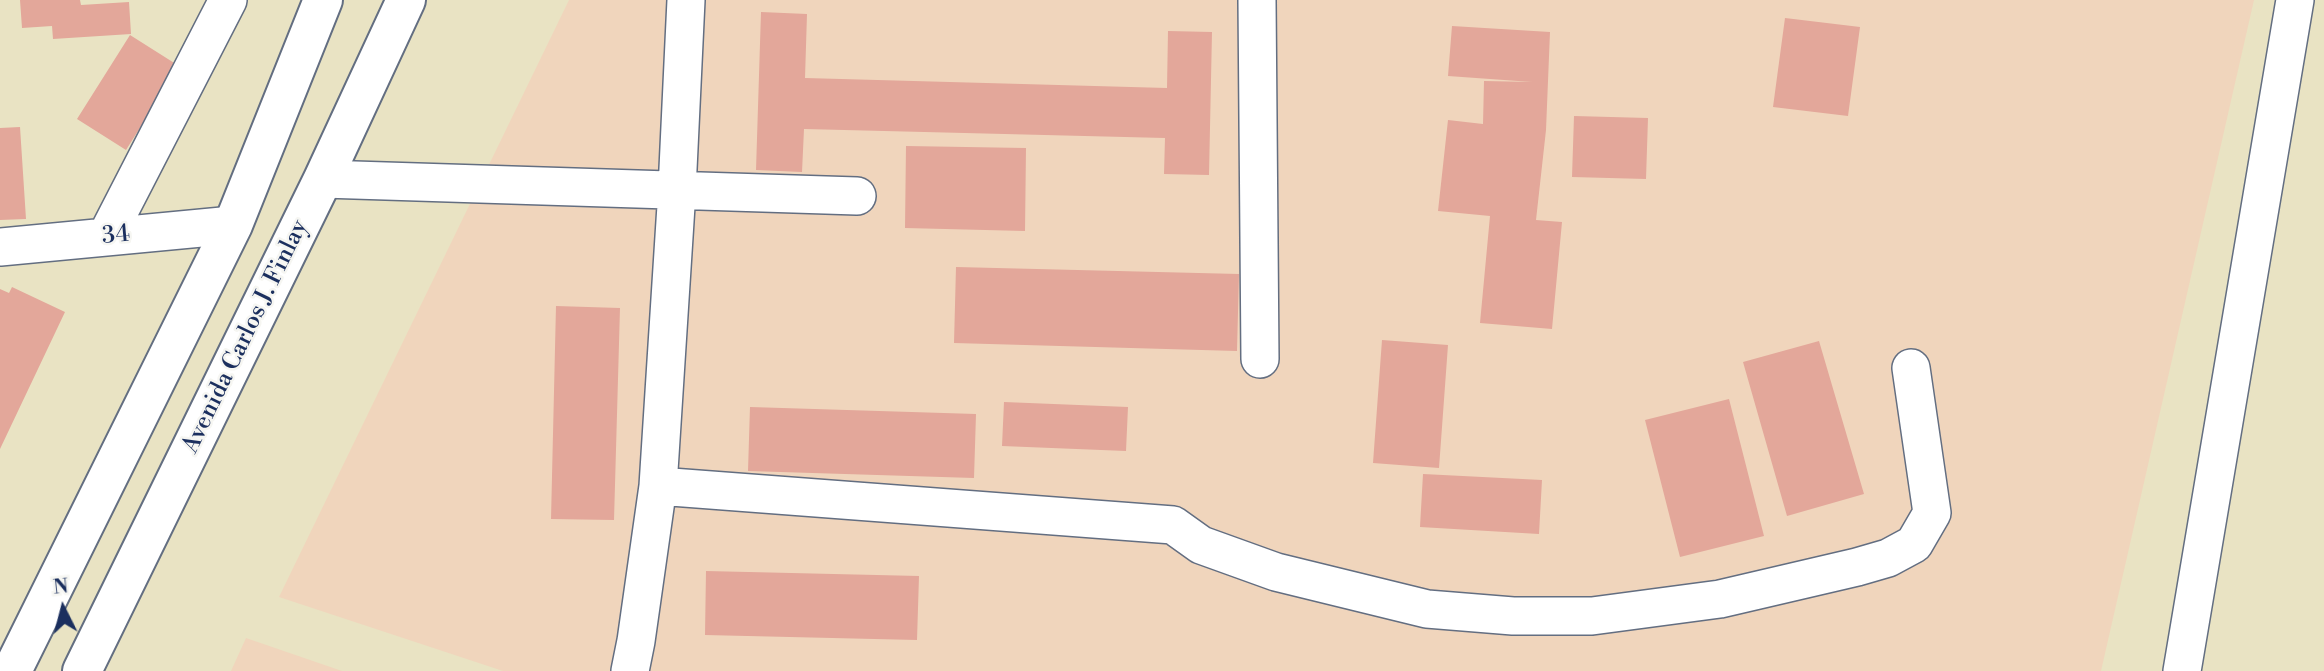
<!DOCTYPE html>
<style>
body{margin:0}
#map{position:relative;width:2324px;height:671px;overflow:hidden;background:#e9e3c3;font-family:"Libre Bodoni",serif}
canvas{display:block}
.north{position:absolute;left:28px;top:573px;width:70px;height:70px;-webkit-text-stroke:5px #f6f6f2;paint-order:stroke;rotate:354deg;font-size:19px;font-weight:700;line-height:28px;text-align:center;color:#1b2f5e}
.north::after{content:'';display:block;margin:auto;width:24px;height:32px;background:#1b2f5e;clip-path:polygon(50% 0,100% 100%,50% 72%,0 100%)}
</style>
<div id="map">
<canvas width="2324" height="671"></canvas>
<div class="north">N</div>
</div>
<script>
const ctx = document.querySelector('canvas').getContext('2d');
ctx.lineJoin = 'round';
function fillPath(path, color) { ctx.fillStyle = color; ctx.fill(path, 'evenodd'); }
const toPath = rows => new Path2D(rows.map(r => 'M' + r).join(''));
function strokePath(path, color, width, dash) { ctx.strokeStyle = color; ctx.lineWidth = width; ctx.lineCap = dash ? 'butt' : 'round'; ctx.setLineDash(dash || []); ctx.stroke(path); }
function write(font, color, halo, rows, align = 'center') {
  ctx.font = font + ' "Libre Bodoni",serif'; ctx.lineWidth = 5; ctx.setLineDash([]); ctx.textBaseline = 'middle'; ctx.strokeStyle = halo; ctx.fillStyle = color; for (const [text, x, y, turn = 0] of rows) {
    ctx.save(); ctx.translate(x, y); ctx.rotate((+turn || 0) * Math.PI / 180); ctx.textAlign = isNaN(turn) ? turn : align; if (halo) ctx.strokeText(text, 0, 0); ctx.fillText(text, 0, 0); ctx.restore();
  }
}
const built = toPath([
 [569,0,2254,0,2101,671,503,671,279,597],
 [246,638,342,671,231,671]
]);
const building = toPath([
 [20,0,80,0,81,5,129,2,131,34,53,39,52,26,22,28],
 [761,12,807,14,805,78,1167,88,1168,31,1212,32,1209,175,1164,174,1165,138,804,129,802,172,756,170],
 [1785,18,1860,27,1848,116,1773,107],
 [1452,26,1550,32,1546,130,1536,220,1562,222,1552,329,1480,323,1490,216,1438,211,1448,120,1483,124,1484,81,1532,82,1448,76],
 [130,35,179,66,126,150,77,119],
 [1574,116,1648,118,1646,179,1572,177],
 [20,127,26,219,0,220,0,128],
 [906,146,1026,148,1025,231,905,228],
 [956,267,1239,274,1237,351,954,343],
 [12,287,65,312,0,449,0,289,9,293],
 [556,306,620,308,614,520,551,519],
 [1382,340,1448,345,1439,468,1373,463],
 [1819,341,1864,494,1787,516,1743,362],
 [1729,399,1764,536,1680,557,1645,420],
 [1004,402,1128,407,1126,451,1002,446],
 [750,407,976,414,974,478,748,471],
 [1423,474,1542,480,1539,534,1420,527],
 [706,571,919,576,917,640,705,635]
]);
const minor = toPath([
 [686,0,677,190,658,486,1173,525,1201,545,1276,572,1427,609,1513,616,1592,616,1720,599,1857,567,1888,558,1914,544,1932,513,1911,368],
 [1257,0,1260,359],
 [323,179,857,196],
 [106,237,228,0],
 [0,247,233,225],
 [630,671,636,641,658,486],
 [2182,671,2295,0]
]);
const major = toPath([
 [12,671,233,225,323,0],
 [82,671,323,179,406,0]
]);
const streetNames = [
 ["34",116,236,-5],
 ["Avenida Carlos J. Finlay",246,337,-64]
];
fillPath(built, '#f0d5bc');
fillPath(building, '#e3a79a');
strokePath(minor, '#636e81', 40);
strokePath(major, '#636e81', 42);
strokePath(minor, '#fff', 37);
strokePath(major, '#fff', 38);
write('24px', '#1b2f5e', '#f6f6f2', streetNames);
</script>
